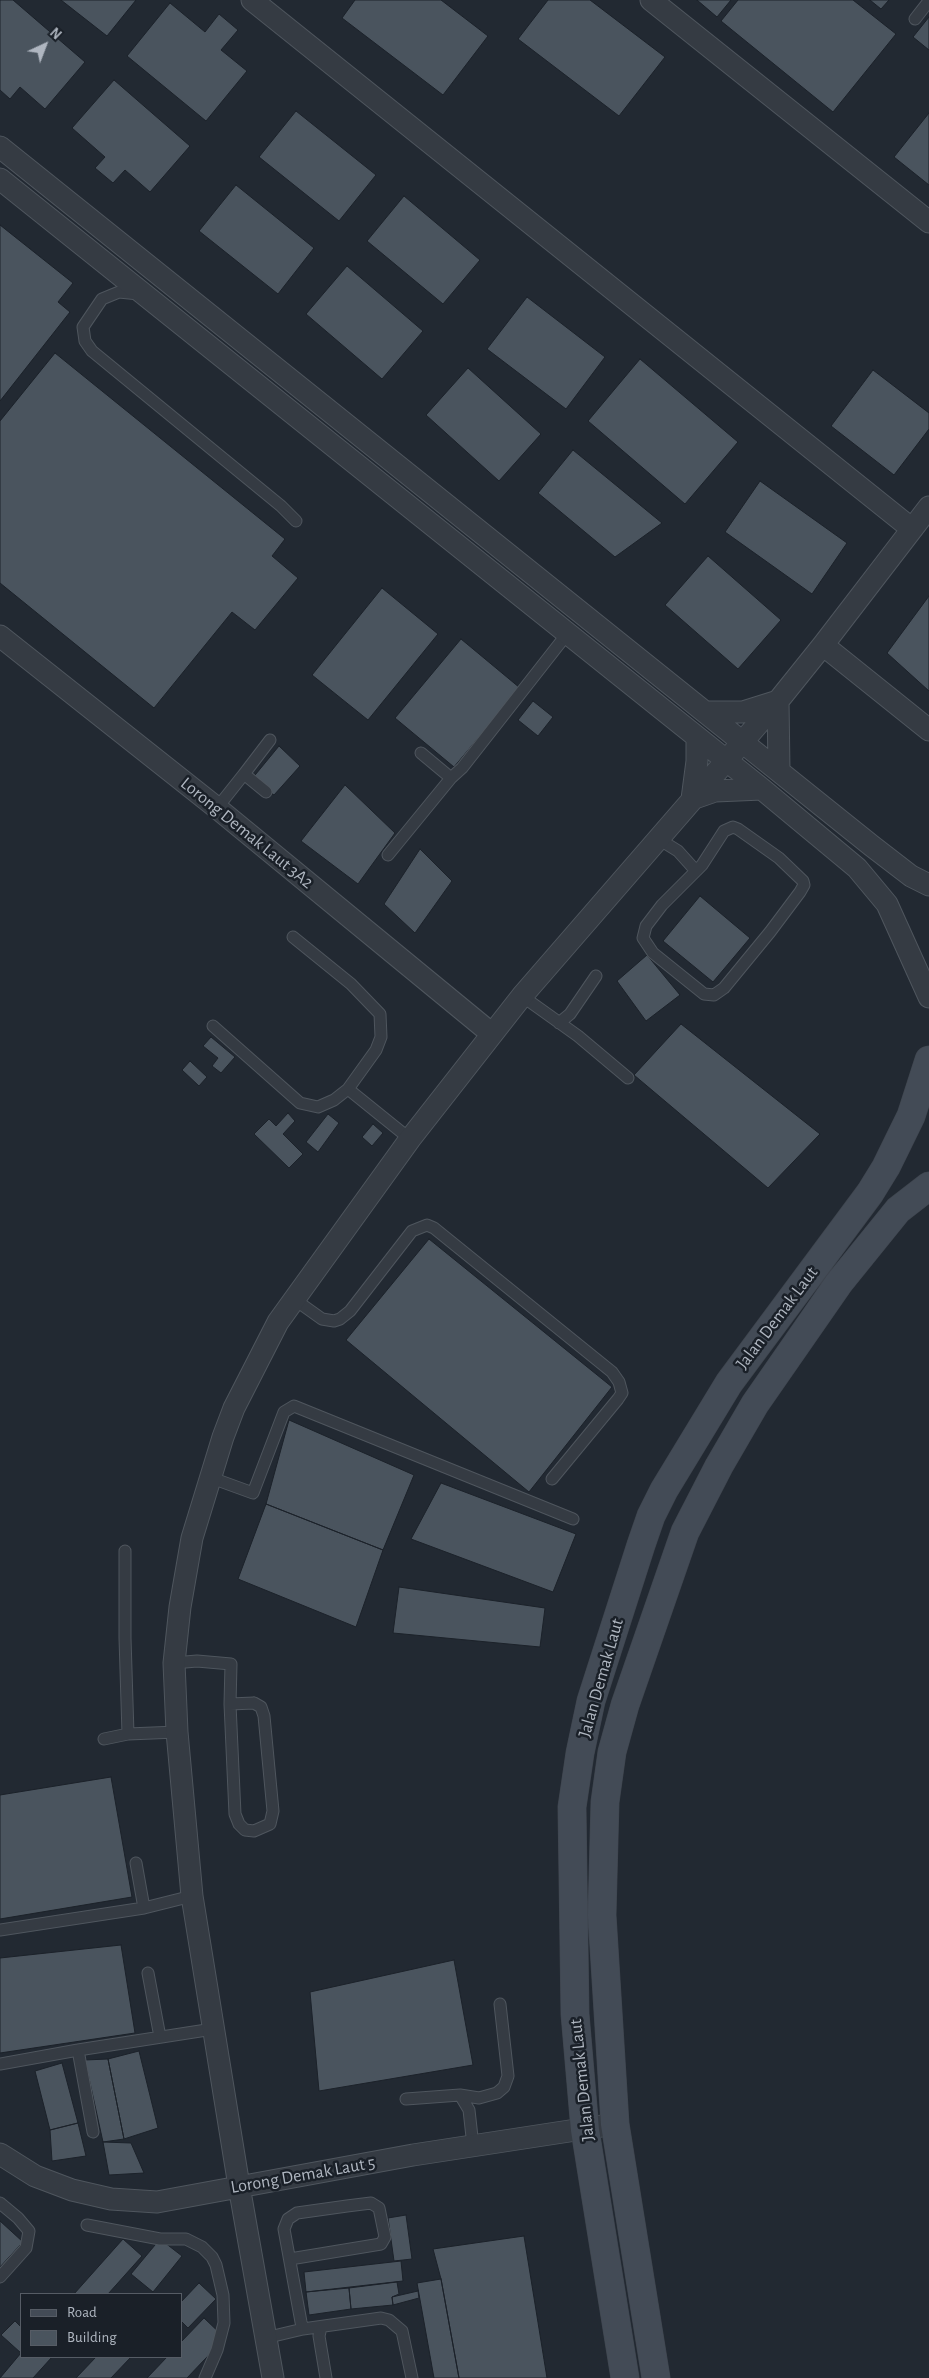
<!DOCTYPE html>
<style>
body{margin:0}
#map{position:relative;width:929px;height:2378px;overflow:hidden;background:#222932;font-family:"Alegreya Sans",sans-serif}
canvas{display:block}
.legend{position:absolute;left:20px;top:2293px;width:162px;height:65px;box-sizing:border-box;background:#1a2028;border:1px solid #565c65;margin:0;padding:6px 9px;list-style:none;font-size:15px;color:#afb6c0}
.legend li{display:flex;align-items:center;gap:10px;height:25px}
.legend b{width:25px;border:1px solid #565c65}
.north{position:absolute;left:20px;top:20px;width:50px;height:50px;-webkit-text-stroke:4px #1a2028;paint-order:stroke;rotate:43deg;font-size:14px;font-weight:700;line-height:20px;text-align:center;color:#afb6c0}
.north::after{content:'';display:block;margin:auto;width:18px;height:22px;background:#afb6c0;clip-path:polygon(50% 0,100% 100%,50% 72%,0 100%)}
</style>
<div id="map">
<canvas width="929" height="2378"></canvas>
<ul class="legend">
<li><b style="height:6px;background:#434b56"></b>Road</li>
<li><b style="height:14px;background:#4a545e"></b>Building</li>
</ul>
<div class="north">N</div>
</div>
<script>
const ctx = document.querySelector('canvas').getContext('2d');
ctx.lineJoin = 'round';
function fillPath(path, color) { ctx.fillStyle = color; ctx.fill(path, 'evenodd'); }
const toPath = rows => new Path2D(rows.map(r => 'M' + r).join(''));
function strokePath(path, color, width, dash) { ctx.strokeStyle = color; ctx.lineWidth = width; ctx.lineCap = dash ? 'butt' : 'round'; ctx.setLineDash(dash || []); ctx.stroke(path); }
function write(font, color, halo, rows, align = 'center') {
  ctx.font = font + ' "Alegreya Sans",sans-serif'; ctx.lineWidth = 5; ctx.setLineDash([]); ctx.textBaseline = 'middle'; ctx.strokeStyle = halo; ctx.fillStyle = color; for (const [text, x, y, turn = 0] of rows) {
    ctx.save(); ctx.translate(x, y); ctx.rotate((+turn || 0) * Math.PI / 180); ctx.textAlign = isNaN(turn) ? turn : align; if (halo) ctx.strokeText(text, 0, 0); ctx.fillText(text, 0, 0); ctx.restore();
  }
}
const building = toPath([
 [0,0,13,0,85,62,45,109,20,87,10,99,0,90,0,0],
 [61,0,136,0,107,36,61,0],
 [355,0,441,0,488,36,443,95,342,18,355,0],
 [548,0,590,0,665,57,619,116,518,39,548,0],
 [697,0,731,0,717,17,697,0],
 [738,0,853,0,896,34,833,112,721,21,738,0],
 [870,0,889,0,881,9,870,0],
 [170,3,205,32,219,14,238,30,221,50,247,71,206,121,127,56,170,3],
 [929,17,929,50,913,37,929,17],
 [114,80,190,146,150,192,125,170,113,183,95,168,105,157,72,128,114,80],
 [296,111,376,175,339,221,259,157,296,111],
 [929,113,929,185,894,157,929,113],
 [236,185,314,248,278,294,199,231,236,185],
 [404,196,480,260,443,304,367,241,404,196],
 [0,225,73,283,58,302,70,312,0,401,0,225],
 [347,266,423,331,382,379,306,314,347,266],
 [527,297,605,357,566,409,487,349,527,297],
 [55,353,285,539,272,556,298,578,255,630,232,612,154,708,0,583,0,421,55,353],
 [640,359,738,442,685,504,588,421,640,359],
 [468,368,541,434,499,481,426,415,468,368],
 [873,370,929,413,929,429,894,475,831,426,873,370],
 [573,450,662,523,615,557,538,493,573,450],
 [760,481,847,543,812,594,725,532,760,481],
 [708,556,781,620,738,669,665,605,708,556],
 [382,588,438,634,368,720,312,675,382,588],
 [929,596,929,691,887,653,929,596],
 [461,639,520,688,454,767,395,718,461,639],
 [533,701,553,717,538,736,518,720,533,701],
 [279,746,300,766,274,795,251,780,279,746],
 [345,785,395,833,358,884,301,841,345,785],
 [420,849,452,881,415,933,384,904,420,849],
 [700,896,750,938,713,982,663,941,700,896],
 [647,955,680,995,646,1021,617,981,647,955],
 [681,1024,820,1134,768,1188,634,1075,681,1024],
 [211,1037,235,1057,221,1073,212,1066,218,1058,203,1046,211,1037],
 [190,1061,207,1077,199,1086,182,1070,190,1061],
 [288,1113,295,1121,283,1134,303,1154,289,1168,254,1134,269,1119,276,1126,288,1113],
 [328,1114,339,1123,318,1152,306,1142,328,1114],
 [373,1124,383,1133,372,1146,362,1137,373,1124],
 [429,1239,612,1387,529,1492,346,1340,429,1239],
 [289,1420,414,1475,383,1550,266,1504,289,1420],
 [441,1483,576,1534,553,1592,411,1539,441,1483],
 [266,1504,383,1550,356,1627,238,1579,266,1504],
 [399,1587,545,1608,540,1647,393,1633,399,1587],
 [111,1777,132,1897,0,1919,0,1795,111,1777],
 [121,1945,135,2033,0,2053,0,1958,121,1945],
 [454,1960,473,2065,319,2091,310,1992,454,1960],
 [139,2051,158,2128,124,2139,108,2059,139,2051],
 [108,2059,124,2139,103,2142,85,2060,108,2059],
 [62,2063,78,2123,50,2130,35,2071,62,2063],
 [78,2123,86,2156,52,2161,50,2130,78,2123],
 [103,2142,131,2143,144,2173,109,2175,103,2142],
 [406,2215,412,2259,394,2261,388,2218,406,2215],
 [0,2221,23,2242,0,2267,0,2221],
 [524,2236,547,2378,459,2378,441,2279,433,2249,524,2236],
 [123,2239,142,2256,108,2294,74,2294,123,2239],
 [160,2239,182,2256,153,2292,131,2274,160,2239],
 [401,2261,403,2281,306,2292,304,2272,401,2261],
 [441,2279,459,2378,434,2378,417,2283,441,2279],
 [397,2282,399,2294,392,2297,393,2305,351,2309,349,2288,397,2282],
 [199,2283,216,2299,188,2328,181,2321,181,2302,199,2283],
 [349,2288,351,2309,309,2315,306,2292,349,2288],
 [418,2291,419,2298,393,2305,392,2297,418,2291],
 [204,2318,225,2338,187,2378,147,2378,167,2357,181,2357,181,2342,204,2318],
 [15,2321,21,2327,21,2353,1,2335,15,2321],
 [21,2353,21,2357,52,2357,33,2378,0,2378,21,2353],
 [96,2357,131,2357,111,2378,76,2378,96,2357]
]);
const service = toPath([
 [915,19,929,1],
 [139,294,119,292,102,299,83,327,85,341,92,351,281,506,296,521],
 [421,753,451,778,462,768,567,634],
 [244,774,270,740],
 [217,808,244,774,266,792],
 [657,838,678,851,696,871,702,865,724,831,733,827,738,829,779,858,803,881,804,885,800,892,770,932,724,988,714,995,704,994,653,953,643,938,646,926,662,905,696,871],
 [388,855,451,778],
 [293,937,351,984,380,1014,381,1037,376,1050,348,1089],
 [522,996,578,1036,628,1078],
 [559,1023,570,1014,596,976],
 [213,1026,300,1103,318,1107,334,1100,348,1089,410,1139],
 [294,1299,322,1319,334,1321,340,1319,350,1311,412,1231,427,1225,434,1228,612,1372,619,1382,622,1393,618,1399,552,1479],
 [209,1477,253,1493,284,1412,294,1406,573,1519],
 [125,1551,125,1638,128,1734,177,1732],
 [174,1663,197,1661,231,1664,230,1704],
 [254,1703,261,1707,264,1716,273,1811,270,1824,254,1831,245,1830,239,1824,235,1814,230,1704,254,1703],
 [104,1739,128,1734],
 [136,1863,144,1908],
 [0,1930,144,1908,192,1896],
 [148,1973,160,2037],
 [78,2050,93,2132],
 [0,2064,78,2050,213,2029],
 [460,2095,479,2098,497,2093,504,2087,508,2076,500,2004],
 [406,2099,460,2095,469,2110,473,2146],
 [0,2203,18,2218,29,2231,26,2248,0,2277],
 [87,2225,160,2239,186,2239,202,2247,212,2257,216,2265,223,2295,224,2323,217,2350,205,2378],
 [321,2327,319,2336,326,2378],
 [303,2329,381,2318,389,2320,402,2331,412,2378],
 [265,2338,303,2329,301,2322,284,2229,288,2219,297,2213,347,2206,371,2203,379,2208,385,2237,381,2244,290,2259]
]);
const minor = toPath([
 [252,0,912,529],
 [651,0,929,222],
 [0,147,872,846,911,876,929,885],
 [0,179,762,789,857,868,887,904,929,997],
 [0,636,217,808,492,1034],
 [823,645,929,730],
 [778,701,779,771],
 [705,712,743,712,778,701],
 [692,799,715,791,762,789],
 [692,799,697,761,697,737],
 [0,2154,35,2176,72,2190,111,2199,157,2202,413,2155,615,2124],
 [273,2378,239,2186,192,1896,177,1732,174,1663,180,1607,192,1538,223,1437,234,1408,278,1322,410,1139,522,996,778,701,823,645,929,507]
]);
const secondary = toPath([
 [625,2378,585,2130,575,2014,572,1807,580,1753,591,1701,641,1545,651,1516,664,1490,729,1383,870,1193,886,1167,911,1116,929,1060],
 [656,2378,615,2124,602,1915,605,1802,612,1752,625,1705,685,1532,719,1466,755,1404,839,1283,898,1210,929,1186]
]);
const streetNames = [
 ["Lorong Demak Laut 3A2",247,833,39],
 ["Jalan Demak Laut",777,1318,-53],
 ["Jalan Demak Laut",601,1678,-74],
 ["Jalan Demak Laut",582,2080,-96],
 ["Lorong Demak Laut 5",303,2175,-10]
];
fillPath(building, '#4a545e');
strokePath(building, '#1c222a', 1);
strokePath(service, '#4f565e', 13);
strokePath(minor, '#4f565e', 23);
strokePath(secondary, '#3e444d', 29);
strokePath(service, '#353b43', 11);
strokePath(minor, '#353b43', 21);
strokePath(secondary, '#434b56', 28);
write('18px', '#afb6c0', '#1a2028', streetNames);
</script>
